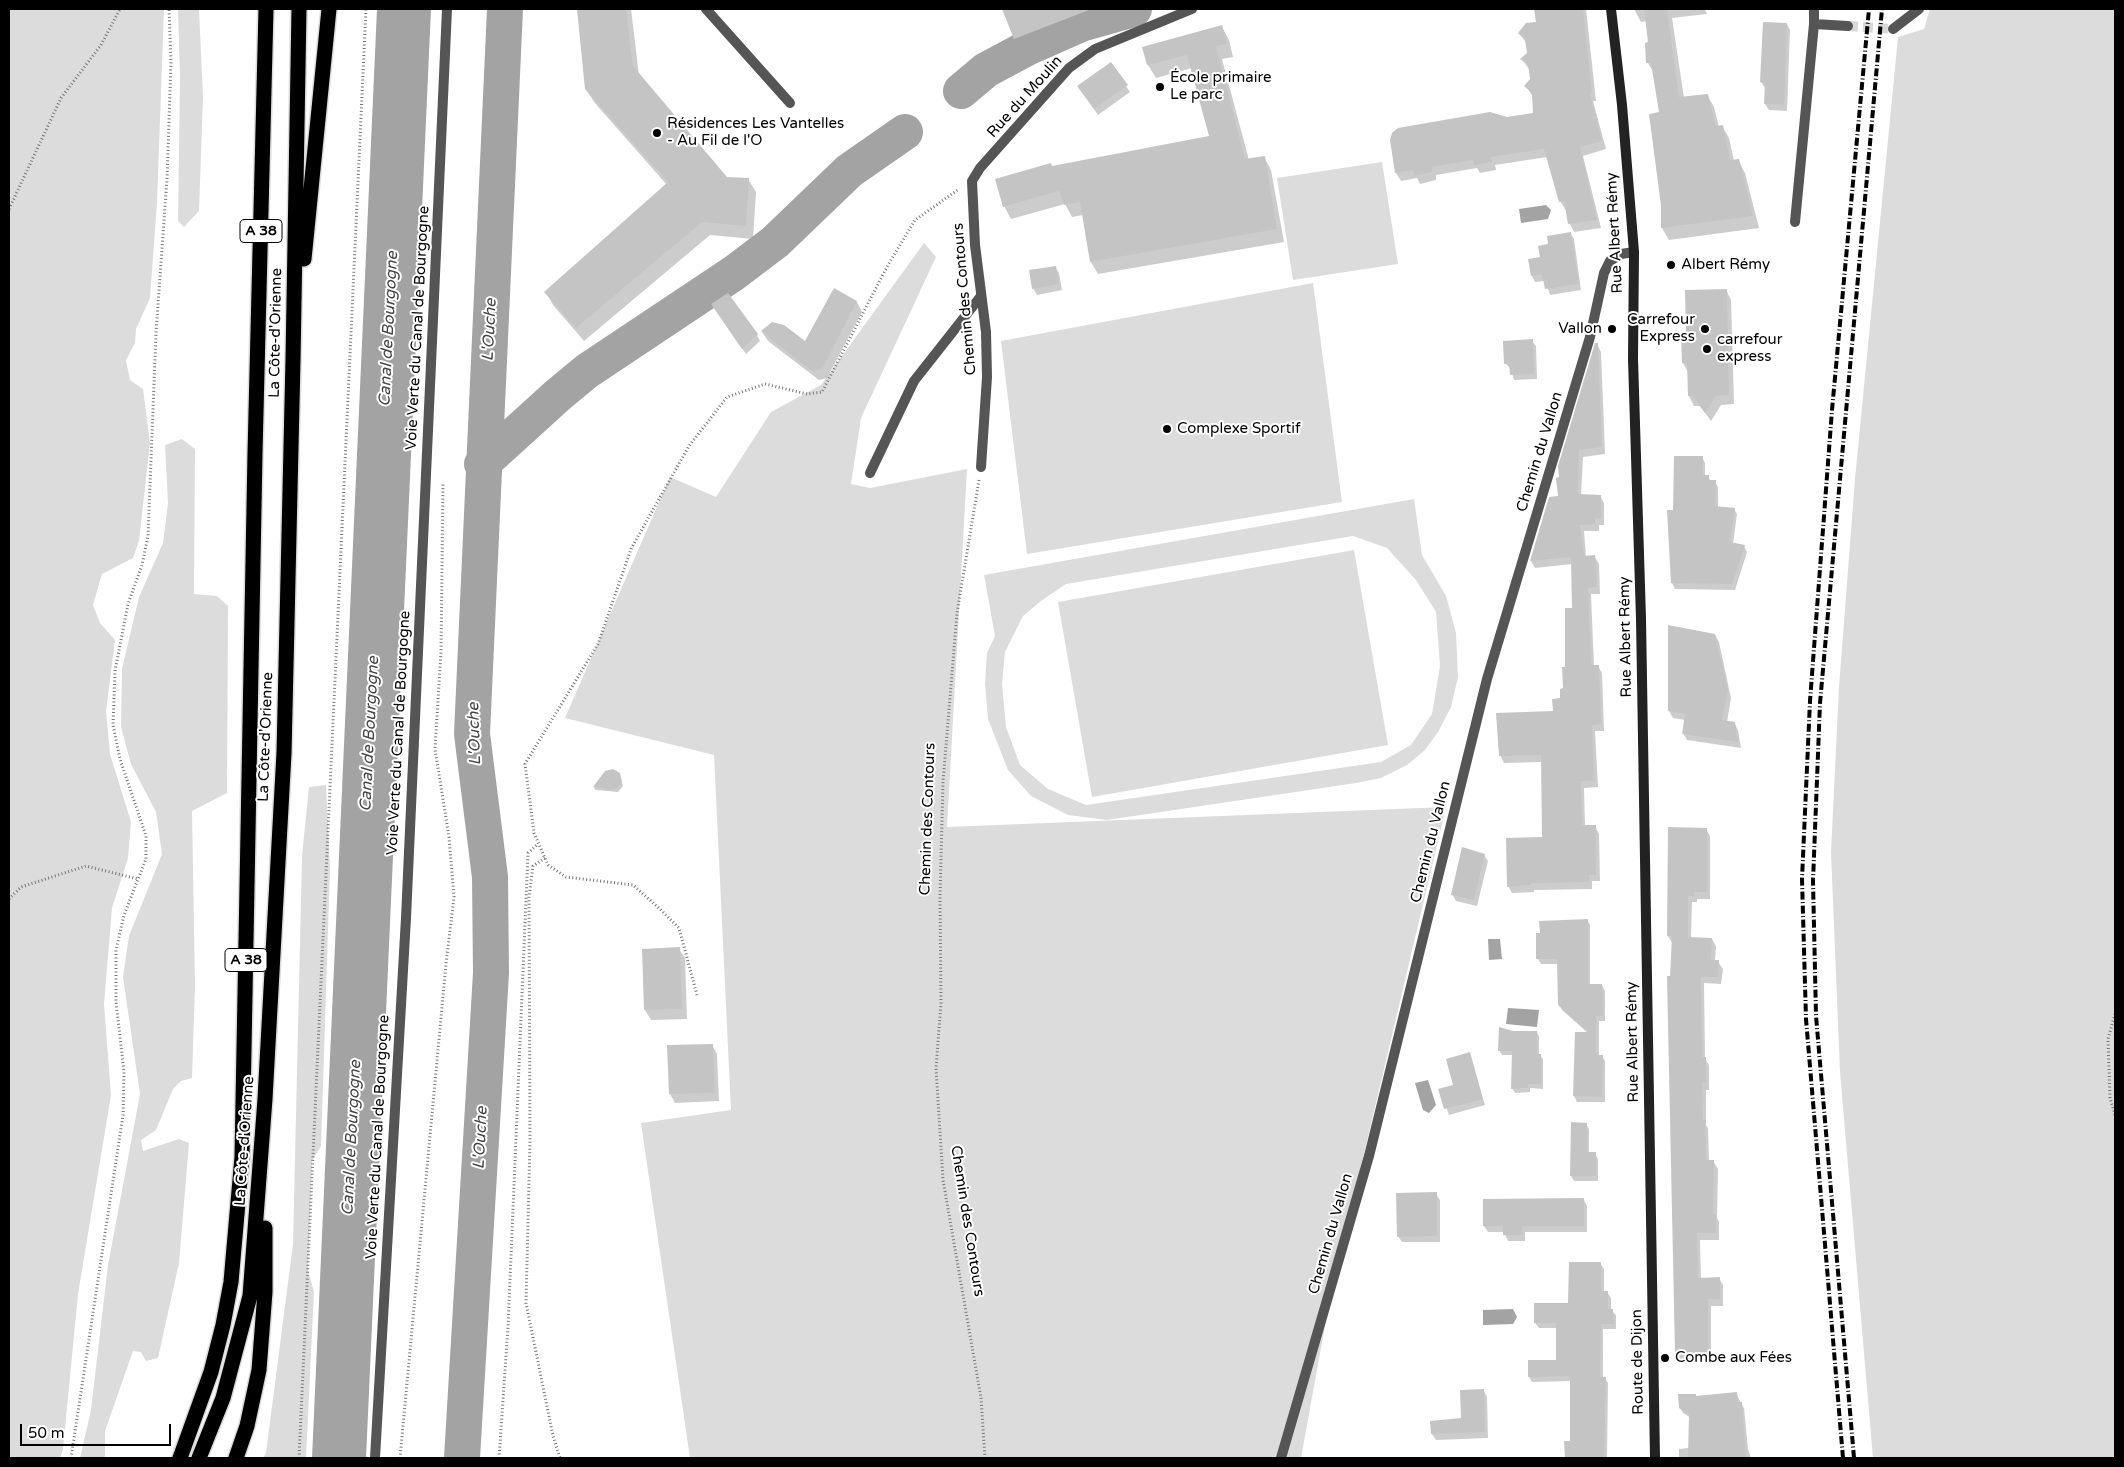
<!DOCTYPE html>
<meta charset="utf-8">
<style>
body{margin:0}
#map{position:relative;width:2124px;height:1467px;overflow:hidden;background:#fff;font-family:"Varela Round",sans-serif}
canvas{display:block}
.frame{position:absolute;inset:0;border:10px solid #000;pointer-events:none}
.scale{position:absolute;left:20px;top:1424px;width:151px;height:22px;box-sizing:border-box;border:2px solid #000;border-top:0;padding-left:6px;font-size:15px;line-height:18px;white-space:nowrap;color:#000;-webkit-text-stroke:4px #fff;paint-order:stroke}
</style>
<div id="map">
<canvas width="2124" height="1467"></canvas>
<div class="frame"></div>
<div class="scale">50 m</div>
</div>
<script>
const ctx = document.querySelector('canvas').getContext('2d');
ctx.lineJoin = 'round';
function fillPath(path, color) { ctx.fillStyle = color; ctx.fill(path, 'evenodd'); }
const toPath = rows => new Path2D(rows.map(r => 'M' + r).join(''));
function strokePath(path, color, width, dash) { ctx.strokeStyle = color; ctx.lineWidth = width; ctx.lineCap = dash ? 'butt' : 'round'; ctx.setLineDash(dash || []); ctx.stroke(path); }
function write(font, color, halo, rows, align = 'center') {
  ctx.font = font + ' "Varela Round",sans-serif'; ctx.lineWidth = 4; ctx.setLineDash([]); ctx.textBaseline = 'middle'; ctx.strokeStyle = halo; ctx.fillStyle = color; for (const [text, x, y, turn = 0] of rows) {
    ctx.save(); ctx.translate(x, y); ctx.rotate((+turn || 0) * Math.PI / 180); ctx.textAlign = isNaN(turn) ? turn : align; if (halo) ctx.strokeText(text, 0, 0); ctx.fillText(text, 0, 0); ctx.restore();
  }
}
const green = toPath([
 [9,9,164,9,157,203,150,298,136,329,135,343,126,360,130,380,143,389,150,443,139,541,133,558,102,574,93,605,100,623,115,640,106,711,110,754,131,822,128,858,112,908,104,1004,111,1095,78,1294,63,1449,60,1458,9,1458],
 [178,9,199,9,203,97,199,211,184,227,178,221,180,77],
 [1930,9,2115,9,2115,1458,1873,1458,1840,1072,1831,852,1839,687,1855,479,1898,37,1924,29],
 [1382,162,1398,264,1293,280,1277,178],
 [924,243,936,257,861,418,851,484,870,488,967,469,947,827,1446,807,1331,1293,1301,1458,690,1458,641,1123,731,1110,714,755,565,718,670,477,716,497,771,412,821,385],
 [1313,283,1342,502,1027,554,1001,341],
 [182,439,195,449,194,594,217,596,228,606,227,793,192,811,195,986,192,1078,181,1081,173,1089,156,1130,141,1140,143,1151,179,1139,189,1143,179,1263,158,1358,146,1361,141,1352,133,1351,105,1431,105,1458,80,1458,91,1410,108,1265,140,1094,123,977,129,936,162,854,156,812,131,764,121,727,122,669,139,597,163,543,168,503,165,445],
 [1414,499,1422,555,1446,596,1456,633,1458,677,1451,707,1438,732,1425,750,1407,765,1381,778,1356,783,1107,820,1068,815,1031,796,1008,770,988,719,985,684,987,653,995,636,984,575],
 [1353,536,1387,548,1416,580,1436,612,1440,666,1432,714,1411,745,1381,762,1086,805,1048,789,1020,765,1006,727,1002,684,1005,652,1023,616,1041,601,1066,584],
 [1354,550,1388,745,1092,797,1058,602],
 [326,785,330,869,321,1146,312,1161,308,1270,314,1292,306,1458,263,1458,266,1453,293,1244,302,856,309,787]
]);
const water = toPath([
 [377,9,431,9,366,1458,312,1458],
 [1546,205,1551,210,1548,219,1521,223,1519,209],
 [1488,939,1500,939,1502,959,1489,960],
 [1508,1008,1539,1010,1537,1027,1506,1024],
 [1428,1080,1436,1105,1429,1113,1423,1110,1415,1083],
 [1513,1309,1517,1317,1513,1324,1483,1325,1483,1310]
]);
const shadow = toPath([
 [579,9,631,9,639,76,726,178,748,179,756,192,753,239,710,235,584,341,553,305,546,292,667,185,594,102,586,89],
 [1004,9,1130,9,1022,51],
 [1535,9,1586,9,1596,101,1593,101,1606,149,1583,156,1601,228,1574,232,1570,224,1567,209,1565,209,1560,201,1547,157,1495,165,1496,170,1480,173,1477,168,1436,175,1436,180,1420,184,1417,178,1401,181,1396,173,1507,119,1535,114,1533,97,1526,86,1531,79,1530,70,1522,60,1528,54,1527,44,1520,33,1537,23],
 [1634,9,1705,9,1707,14,1672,18,1684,98,1707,95,1714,107,1719,127,1722,126,1729,138,1734,161,1738,160,1745,173,1759,228,1669,240,1662,228,1660,113,1655,75,1648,63,1650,43,1647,21,1641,22],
 [1787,24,1790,30,1787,111,1769,110,1765,104,1765,88,1761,82],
 [1222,27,1229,40,1233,57,1222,59,1249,160,1264,157,1271,170,1284,242,1098,274,1091,262,1083,215,1072,217,1065,204,1011,219,1004,206,1052,167,1211,137,1192,68,1156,78,1148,65,1144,48],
 [1111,64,1130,92,1098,115,1083,93],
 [1570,233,1574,239,1581,290,1550,295,1545,281,1535,282,1532,276,1550,245],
 [1055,267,1059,273,1062,290,1037,295,1033,288],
 [834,290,857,302,862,312,827,378,819,380,768,341,762,332,805,343],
 [1726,290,1731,300,1734,404,1721,405,1711,421,1700,406,1694,406,1689,396,1688,372,1683,363,1688,337],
 [716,310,757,335,760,341,746,354],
 [1532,341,1536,346,1537,379,1514,380,1511,369,1505,363],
 [1597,344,1601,352,1605,454,1583,457,1581,496,1600,496,1604,503,1604,525,1599,525,1599,531,1584,531,1586,557,1595,557,1599,564,1600,594,1591,594,1594,666,1598,666,1602,673,1604,731,1595,731,1598,787,1584,788,1585,826,1595,826,1599,834,1600,881,1592,881,1592,889,1534,890,1534,892,1512,893,1508,886,1543,838,1542,762,1504,763,1500,755,1554,713,1564,689,1573,610,1572,564,1535,568,1531,561,1559,497,1561,478],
 [1702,457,1705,463,1705,476,1708,476,1711,482,1715,482,1718,487,1718,508,1734,509,1737,514,1733,544,1744,546,1747,552,1735,590,1675,589,1672,583,1674,512],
 [1715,635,1719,642,1731,698,1727,722,1734,723,1738,730,1741,748,1687,740,1683,733,1685,720,1673,718,1669,711],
 [606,772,619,774,623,786,618,792,596,790,594,788],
 [1706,829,1710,836,1710,899,1697,899,1697,902,1692,902,1691,938,1712,939,1716,946,1715,961,1718,962,1723,969,1721,984,1704,983,1705,1059,1709,1065,1709,1090,1706,1090,1706,1125,1708,1128,1709,1161,1713,1161,1718,1169,1717,1218,1719,1222,1719,1240,1700,1240,1701,1279,1719,1278,1723,1285,1723,1306,1711,1306,1711,1360,1680,1360,1676,1353,1672,943,1668,936],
 [1484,855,1488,861,1477,906,1456,901,1452,894],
 [1587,920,1590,925,1590,986,1602,985,1605,991,1605,1021,1599,1021,1599,1056,1602,1056,1605,1061,1605,1102,1577,1102,1574,1096,1576,1033,1588,1033,1562,1010,1559,1004,1558,964,1541,964,1538,959],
 [679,949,685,958,687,1019,651,1020,645,1010],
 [1512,1032,1537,1032,1539,1037,1539,1055,1543,1059,1543,1089,1530,1088,1530,1092,1515,1093,1512,1088,1513,1055,1502,1055,1499,1050],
 [712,1045,717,1054,719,1101,675,1103,670,1094,668,1046],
 [1469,1054,1485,1105,1449,1115,1440,1090,1455,1086],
 [1586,1124,1589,1129,1589,1154,1595,1154,1598,1159,1598,1181,1574,1181,1571,1176],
 [1436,1194,1440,1200,1440,1242,1402,1242,1398,1236],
 [1584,1200,1587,1206,1587,1232,1525,1232,1525,1241,1508,1241,1504,1232,1488,1232,1484,1226],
 [1600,1263,1604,1269,1604,1292,1607,1292,1611,1298,1611,1310,1616,1315,1616,1329,1603,1329,1603,1378,1605,1378,1608,1383,1607,1458,1566,1458,1565,1443,1572,1442,1571,1381,1532,1382,1529,1377,1558,1362,1557,1328,1539,1328,1535,1323,1569,1304],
 [1484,1391,1487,1397,1488,1438,1436,1440,1432,1434,1462,1419],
 [1736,1394,1744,1408,1748,1449,1751,1458,1679,1458,1679,1449,1689,1448,1691,1418,1683,1413,1680,1408,1696,1397]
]);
const river = toPath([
 [961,91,986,70,1029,47,1081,24,1134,9],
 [482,464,558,395,587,371,734,273,775,242,849,171,905,132],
 [462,1458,491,973,490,877,472,734,505,9]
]);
const building = toPath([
 [577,9,626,9,633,66,727,177,749,178,746,226,702,222,576,328,544,292,668,182,585,89],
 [1002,9,1088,9,1089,10,1014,39],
 [1534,9,1583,9,1592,93,1590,93,1602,141,1580,147,1597,220,1568,224,1564,201,1559,202,1544,149,1491,157,1492,162,1474,165,1473,160,1432,167,1432,172,1414,176,1413,170,1395,173,1390,140,1392,133,1398,128,1490,112,1507,117,1533,113,1532,93,1524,86,1530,79,1528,64,1520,59,1527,53,1525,40,1518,33,1526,23,1536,22],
 [1644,9,1667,9,1679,97,1708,94,1716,126,1723,125,1730,160,1739,159,1753,216,1661,228,1661,206,1649,114,1659,112,1651,63,1646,63,1645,43,1648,42],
 [1763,22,1787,23,1784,105,1764,104,1765,83,1760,82],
 [1222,25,1227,44,1216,46,1245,159,1265,156,1277,229,1090,262,1080,202,1064,205,1059,191,1003,207,995,179,1051,163,1052,166,1209,136,1187,55,1147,65,1142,47],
 [1111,62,1128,85,1094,109,1077,86],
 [1571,232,1579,284,1545,289,1542,274,1531,276,1528,259,1540,257,1538,246,1548,244,1547,236],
 [1056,266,1059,284,1032,289,1029,270],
 [834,288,857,301,822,369,812,371,761,331,772,322,784,325,805,341],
 [1727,289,1729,395,1716,396,1705,413,1693,396,1688,396,1687,363,1682,363,1681,336,1686,336,1685,290],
 [728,293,758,334,742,349,711,304],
 [1533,339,1534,374,1510,375,1509,363,1504,364,1503,341],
 [1595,343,1598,343,1602,447,1579,450,1578,494,1601,495,1601,518,1595,518,1595,524,1580,525,1584,556,1595,555,1597,587,1588,588,1591,665,1599,665,1601,724,1592,725,1594,781,1581,781,1582,825,1596,825,1596,875,1589,875,1589,882,1531,883,1531,885,1507,887,1506,838,1542,837,1541,755,1499,756,1496,713,1553,711,1552,699,1560,698,1560,689,1563,688,1562,667,1565,667,1565,608,1572,608,1571,557,1530,561,1549,497,1558,496,1556,478,1559,477,1558,466],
 [1674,456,1703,456,1703,475,1709,475,1709,480,1716,480,1715,506,1735,508,1730,542,1745,545,1732,584,1671,583,1667,510,1673,510],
 [1668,625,1715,634,1728,690,1722,720,1735,722,1738,742,1682,734,1685,714,1668,711],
 [613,769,620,773,622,782,616,789,609,790,606,788,593,787,605,771],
 [1668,827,1707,828,1707,892,1694,892,1694,896,1688,896,1688,937,1712,938,1711,960,1719,960,1718,977,1701,977,1702,1057,1706,1057,1706,1083,1702,1083,1703,1120,1705,1120,1706,1160,1714,1160,1713,1214,1716,1214,1716,1233,1697,1233,1698,1278,1720,1277,1720,1299,1708,1299,1708,1353,1675,1353,1667,976,1670,976,1672,936,1667,936],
 [1462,847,1485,854,1474,900,1451,895],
 [1588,919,1588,984,1602,984,1603,1016,1596,1016,1596,1055,1603,1055,1602,1097,1573,1096,1575,1032,1588,1032,1558,1005,1557,959,1536,959,1536,933,1540,933,1539,921],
 [680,947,682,1009,644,1010,642,949],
 [1499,1027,1513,1031,1537,1031,1537,1054,1541,1054,1541,1084,1528,1084,1528,1088,1511,1089,1512,1051,1498,1051],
 [713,1044,715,1093,669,1094,667,1045],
 [1470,1052,1483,1099,1444,1109,1438,1089,1453,1085,1446,1059],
 [1571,1122,1587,1123,1587,1152,1596,1152,1596,1176,1570,1176],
 [1437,1192,1437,1236,1397,1237,1396,1193],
 [1584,1198,1584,1226,1522,1226,1523,1235,1503,1235,1503,1226,1483,1226,1483,1199],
 [1569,1262,1601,1262,1601,1291,1608,1291,1608,1309,1613,1309,1614,1324,1601,1324,1600,1377,1606,1377,1604,1458,1565,1458,1564,1441,1570,1441,1570,1376,1528,1377,1528,1360,1556,1360,1556,1323,1534,1323,1534,1303,1568,1303],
 [1484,1389,1485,1432,1431,1434,1430,1421,1461,1418,1460,1390],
 [1737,1392,1738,1402,1742,1402,1746,1458,1688,1458,1689,1414,1679,1408,1678,1394,1696,1394,1696,1396]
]);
const streetTunnel = toPath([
 [1848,26,1893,29]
]);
const path = toPath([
 [9,209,61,98,101,45,120,9],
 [979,480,957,613,943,782,940,897,941,1003,936,1068,943,1180,981,1398,985,1458],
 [545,858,533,866,529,897,530,1141,526,1303,553,1436,560,1458],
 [9,899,21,887,86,866,138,879],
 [697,995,679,928,660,909,633,885,566,877,548,865,534,833,525,764,598,644,631,549,689,446,727,397,765,384,807,394,822,392,888,265,915,220,959,189],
 [2115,1014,2108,1039,2110,1098,2115,1115],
 [71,1458,123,1115,124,1072,116,1002,116,950,124,915,146,859,146,836,120,759,113,725,115,671,128,604,142,565,148,536,156,333,167,179,171,62,169,9],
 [299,1458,366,9],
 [400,1458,446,964,454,897,449,837,435,749,441,652,443,484],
 [499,1458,508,1327,528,853,538,844]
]);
const lane = toPath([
 [706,9,790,103],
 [1795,222,1814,24],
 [870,473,914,381,981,296],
 [375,1458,406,918,447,9]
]);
const street = toPath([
 [1814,9,1814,24,1848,26],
 [1893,29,1919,9],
 [981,467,987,377,986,332,975,245,972,181,980,168,1069,68,1095,49,1192,9],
 [1281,1458,1369,1156,1487,679,1590,337,1604,273,1610,261,1621,254,1634,252]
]);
const secondary = toPath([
 [1611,9,1622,105,1634,252,1633,359,1641,619,1655,1458]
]);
const highway = toPath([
 [304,259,329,9],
 [180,1458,211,1372,223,1325,231,1282,242,1157,255,453,266,9],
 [199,1458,223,1398,250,1296,265,1099,284,753,293,360,299,9],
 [236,1458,247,1426,259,1370,265,1292,265,1228]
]);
const rail = toPath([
 [1843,1458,1806,1019,1802,879,1810,701,1832,410,1869,9],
 [1854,1458,1816,1016,1813,881,1820,703,1882,9]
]);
const markers = [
 [1160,87,5,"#000"],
 [657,133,5,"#000"],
 [1671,265,5,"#000"],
 [1612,329,5,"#000"],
 [1705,329,5,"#000"],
 [1707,349,5,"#000"],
 [1167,429,5,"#000"],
 [1665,1358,5,"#000"]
];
const shields = [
 [261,231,42],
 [246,960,42]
];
const shieldNames = [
 ["A 38",261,231],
 ["A 38",246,960]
];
const poiNames = [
 ["École primaire",1170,78],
 ["Le parc",1170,95],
 ["Résidences Les Vantelles",667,124],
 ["- Au Fil de l'O",667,141],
 ["Albert Rémy",1681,265],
 ["Carrefour",1695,320,"right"],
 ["Express",1695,337,"right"],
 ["Vallon",1602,329,"right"],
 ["carrefour",1717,340],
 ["express",1717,357],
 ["Complexe Sportif",1177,429],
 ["Combe aux Fées",1675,1358]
];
const streetNames = [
 ["Rue du Moulin",1025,97,-48],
 ["Rue Albert Rémy",1615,233,-93],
 ["Chemin des Contours",965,299,-95],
 ["Voie Verte du Canal de Bourgogne",418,328,-87],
 ["La Côte-d'Orienne",276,333,-89],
 ["Chemin du Vallon",1540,452,-73],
 ["Rue Albert Rémy",1626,637,-91],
 ["Voie Verte du Canal de Bourgogne",399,733,-87],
 ["La Côte-d'Orienne",266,737,-88],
 ["Chemin des Contours",928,819,-88],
 ["Chemin du Vallon",1431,842,-76],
 ["Rue Albert Rémy",1633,1042,-91],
 ["Voie Verte du Canal de Bourgogne",378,1137,-87],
 ["La Côte-d'Orienne",245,1141,-86],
 ["Chemin des Contours",967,1221,81],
 ["Chemin du Vallon",1331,1234,-74],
 ["Route de Dijon",1638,1362,-91]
];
const waterNames = [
 ["Canal de Bourgogne",389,329,-87],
 ["L'Ouche",490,330,-87],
 ["Canal de Bourgogne",370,734,-87],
 ["L'Ouche",475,734,-92],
 ["Canal de Bourgogne",352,1138,-87],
 ["L'Ouche",481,1138,-87]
];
fillPath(green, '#dcdcdc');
fillPath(water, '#a3a3a3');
fillPath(shadow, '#0003');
strokePath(river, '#a3a3a3', 36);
fillPath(building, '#c4c4c4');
strokePath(streetTunnel, '#d9d9d9', 10, [10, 5]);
strokePath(highway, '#dbdbdb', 18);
strokePath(path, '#777', 3, [1, 2.5]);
strokePath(lane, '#555', 10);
strokePath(street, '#555', 10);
strokePath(secondary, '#222', 10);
strokePath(highway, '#000', 15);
strokePath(rail, '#000', 4, [8, 2.5, 1, 2.5]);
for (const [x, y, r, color] of markers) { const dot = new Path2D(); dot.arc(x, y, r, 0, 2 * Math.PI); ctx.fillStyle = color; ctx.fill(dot); strokePath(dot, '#fff', 2); }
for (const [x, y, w] of shields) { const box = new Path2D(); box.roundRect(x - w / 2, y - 11.5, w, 23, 4); ctx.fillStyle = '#fff'; ctx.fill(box); strokePath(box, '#000', 1); }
write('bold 14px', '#000', null, shieldNames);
write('15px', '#000', '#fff', poiNames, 'left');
write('15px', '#000', '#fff', streetNames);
write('italic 16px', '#444', '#fff', waterNames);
</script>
